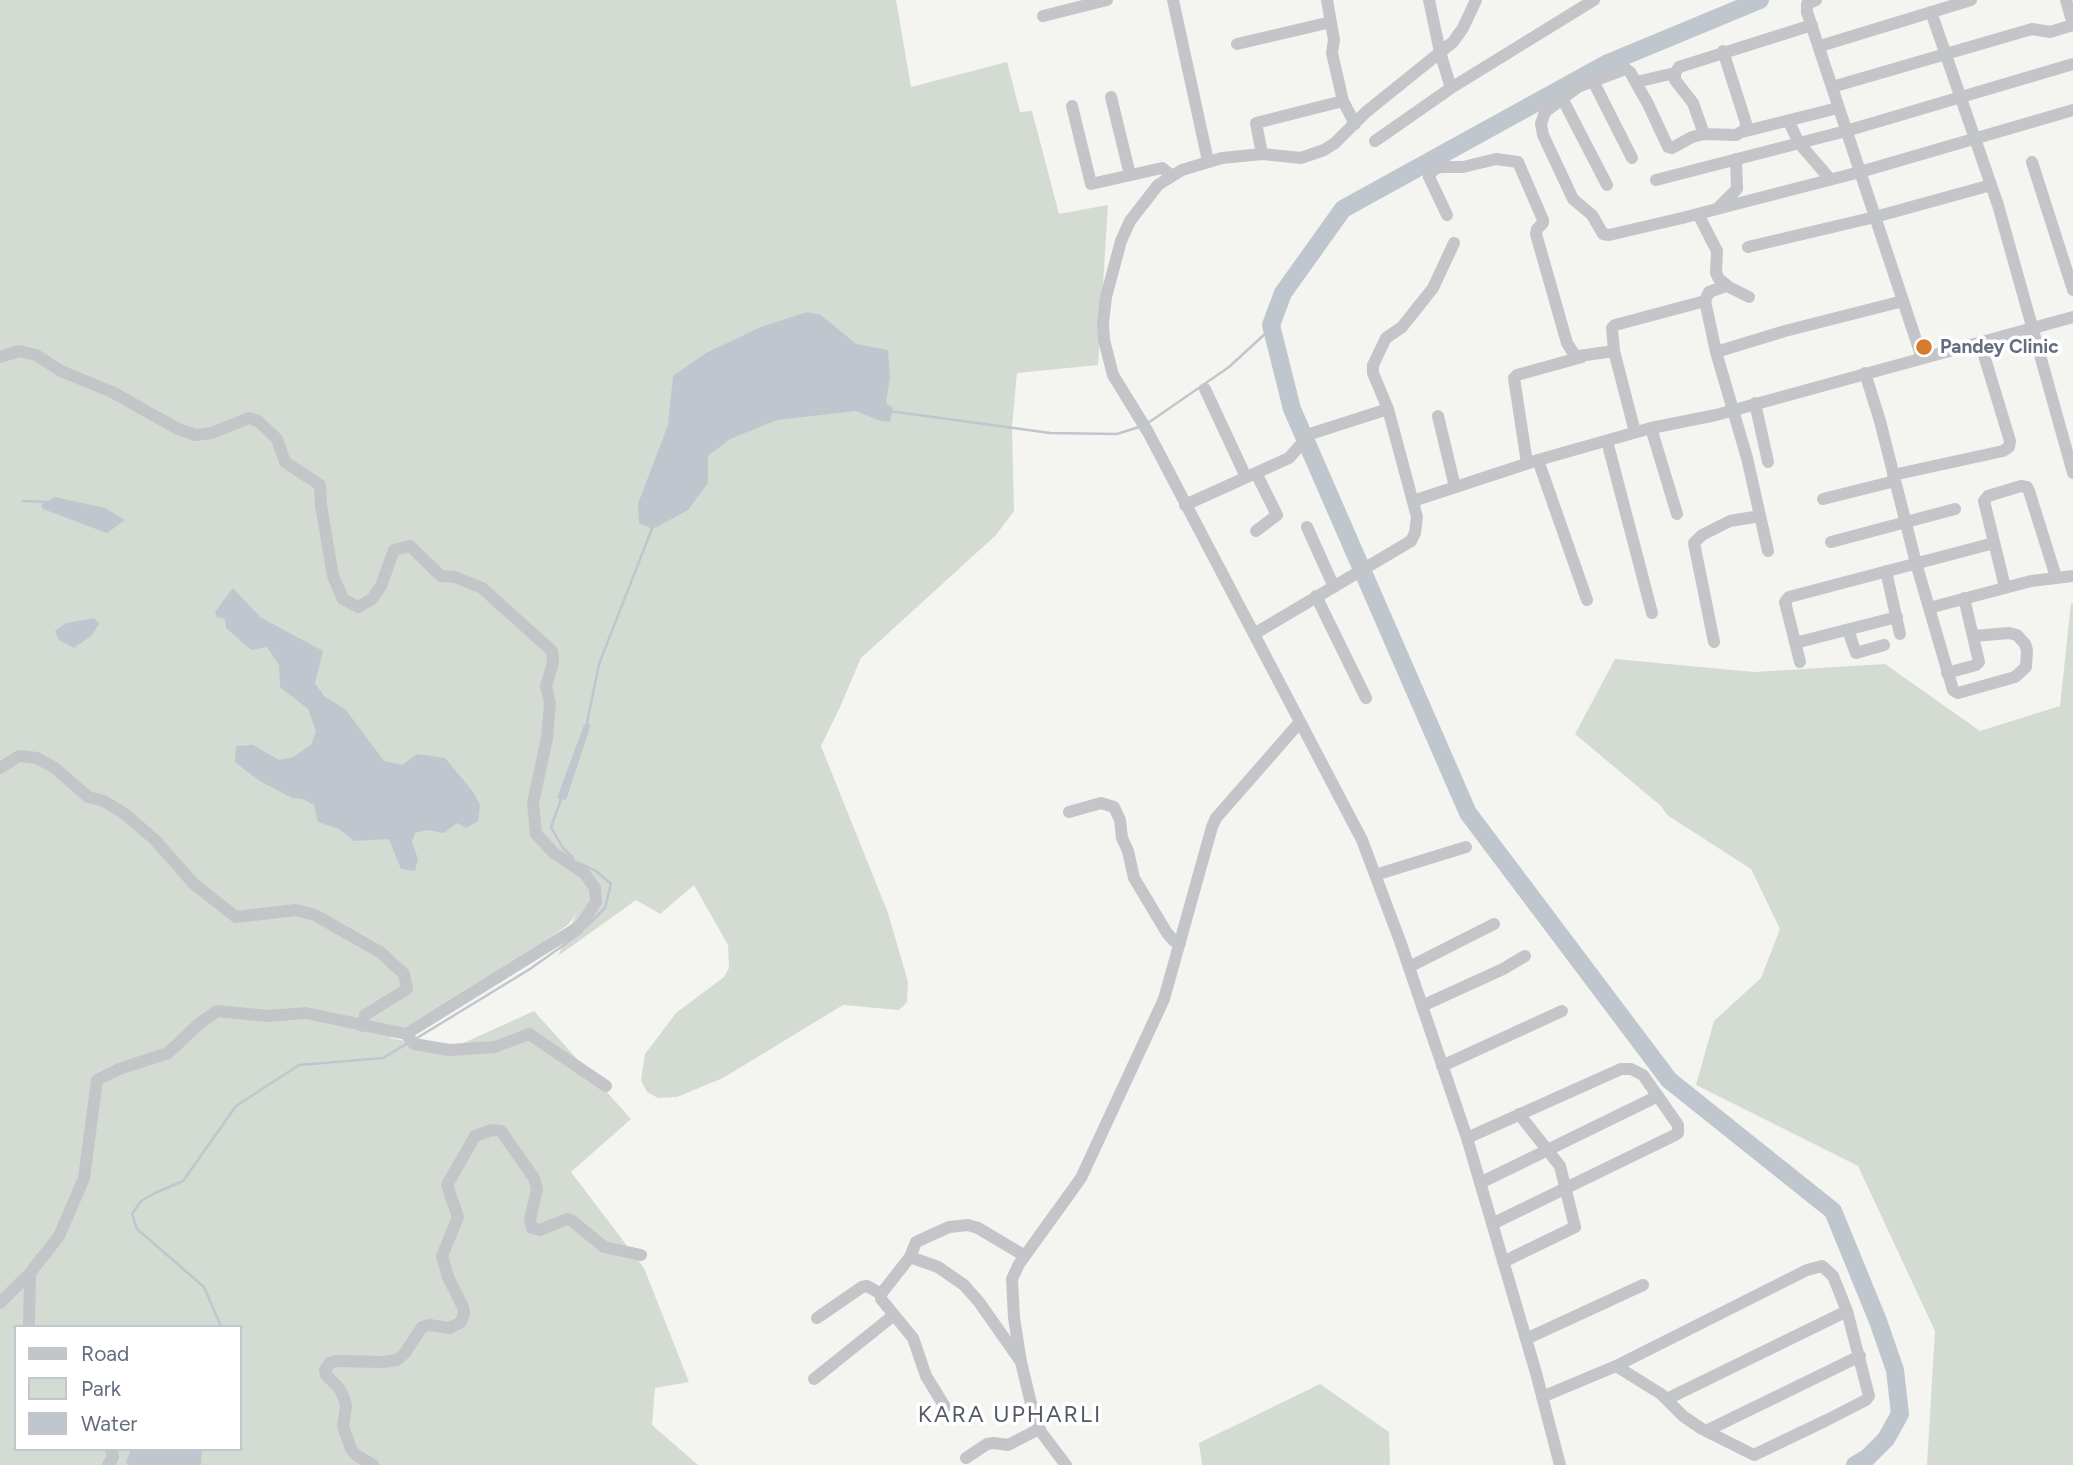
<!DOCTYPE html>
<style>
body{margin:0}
#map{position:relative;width:2073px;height:1465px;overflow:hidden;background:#f4f5f1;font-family:Figtree,sans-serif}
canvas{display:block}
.legend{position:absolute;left:14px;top:1325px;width:228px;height:126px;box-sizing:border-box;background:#fff;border:2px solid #c1c5cc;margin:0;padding:9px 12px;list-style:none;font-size:21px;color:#656e80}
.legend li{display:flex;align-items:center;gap:14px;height:35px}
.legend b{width:35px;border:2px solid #c1c5cc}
</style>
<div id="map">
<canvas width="2073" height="1465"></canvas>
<ul class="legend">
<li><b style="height:9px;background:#c3c5c9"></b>Road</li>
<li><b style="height:19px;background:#d4dbd2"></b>Park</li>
<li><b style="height:19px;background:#c0c6cd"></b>Water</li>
</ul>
</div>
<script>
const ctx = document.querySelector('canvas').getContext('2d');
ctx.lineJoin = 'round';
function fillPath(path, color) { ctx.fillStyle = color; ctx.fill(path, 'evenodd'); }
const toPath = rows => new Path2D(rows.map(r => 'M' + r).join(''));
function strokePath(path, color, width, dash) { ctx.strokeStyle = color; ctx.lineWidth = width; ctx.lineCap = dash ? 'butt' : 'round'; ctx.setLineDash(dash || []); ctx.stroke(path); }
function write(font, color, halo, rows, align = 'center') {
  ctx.font = font + ' Figtree,sans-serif'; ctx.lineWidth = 7; ctx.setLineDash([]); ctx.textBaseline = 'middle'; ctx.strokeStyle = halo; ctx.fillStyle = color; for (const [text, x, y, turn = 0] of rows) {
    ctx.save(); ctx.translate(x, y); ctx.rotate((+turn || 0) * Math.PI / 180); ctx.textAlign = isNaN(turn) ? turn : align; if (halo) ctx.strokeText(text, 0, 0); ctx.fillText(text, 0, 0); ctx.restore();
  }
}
const green = toPath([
 [0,0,896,0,911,87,1007,62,1020,112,1032,111,1059,214,1108,205,1098,365,1017,373,1012,427,1014,511,996,535,861,658,840,707,821,746,888,913,908,982,907,1002,899,1010,843,1005,723,1078,677,1097,658,1098,647,1092,641,1080,645,1054,676,1013,724,977,729,968,728,945,694,885,660,914,636,900,558,956,576,914,569,924,522,958,390,1038,448,1050,534,1011,631,1119,571,1172,644,1268,689,1382,655,1388,652,1425,698,1465,0,1465],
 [16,1327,240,1327,240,1449,16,1449],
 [2071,603,2073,603,2073,1465,1927,1465,1935,1331,1858,1166,1696,1085,1714,1021,1761,978,1780,929,1751,869,1667,815,1661,806,1575,734,1615,659,1754,672,1885,664,1980,731,2060,706],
 [1320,1384,1389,1432,1390,1465,1202,1465,1199,1443]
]);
const water = toPath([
 [807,312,821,315,856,344,888,350,890,378,886,403,893,408,890,422,877,420,856,411,777,420,730,439,708,456,708,483,688,510,653,529,639,523,638,504,668,425,673,376,706,353,761,327],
 [55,497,105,508,125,520,107,533,43,509,41,505],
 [233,588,260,617,323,651,315,683,324,696,346,710,384,761,402,765,417,754,445,758,474,793,480,805,478,821,466,828,457,823,444,833,427,830,415,833,412,842,418,859,415,871,401,869,389,839,354,841,339,829,318,822,314,805,303,799,292,798,258,780,235,762,236,746,253,745,279,760,293,757,311,745,316,731,308,709,280,687,279,665,267,647,251,650,226,628,225,619,217,617,215,612],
 [94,618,99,624,91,636,74,648,59,640,55,631,66,623],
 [591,724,566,800,557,798,584,725],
 [131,1449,202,1449,201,1465,128,1465,126,1462]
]);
const stream = toPath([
 [889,411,1050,433,1117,434,1139,427],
 [1148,423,1229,367,1266,333,1271,325],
 [23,501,46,502],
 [586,728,599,664,653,526],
 [562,797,551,827,563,848,573,858],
 [581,864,596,871,611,884,605,908,586,927],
 [417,1038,530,969,582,932],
 [219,1327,220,1324,204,1287,137,1229,132,1214,141,1201,155,1193,183,1181,236,1106,299,1065,383,1058,408,1043]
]);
const river = toPath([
 [1760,0,1608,63,1343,209,1283,293,1271,325,1292,409,1468,813,1669,1080,1833,1211,1878,1321,1895,1370,1900,1414,1886,1439,1867,1458,1855,1465]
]);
const minor = toPath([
 [1173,0,1208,161],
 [1327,0,1334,40,1332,53,1343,101,1355,124],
 [1429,0,1440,52,1451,88,1594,0],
 [1476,0,1463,28,1453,42,1366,112,1335,143,1324,150,1301,158,1262,154,1222,158,1182,170,1158,185,1130,221,1121,241,1106,297,1103,323,1104,340,1113,375,1148,432,1362,840,1400,941,1467,1138,1536,1373,1560,1465],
 [1816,0,1807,4,1807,12,1922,358],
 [2066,0,2073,24],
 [1931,12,1998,205,2073,473],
 [1043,16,1107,0],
 [1237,44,1331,22],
 [1820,46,1971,0],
 [1723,51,1746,123,1745,130,1736,135,1704,134,1692,137,1672,148,1668,147,1648,104,1630,72,1626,69,1578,87,1545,112,1541,124,1543,135,1573,199,1592,215,1603,234,1609,235,1682,218,1860,172,2073,110],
 [1593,81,1632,158],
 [1636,82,1675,73],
 [1832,87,2032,29,2050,32,2073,25],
 [1111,97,1130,175],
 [1563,100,1607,185],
 [1072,106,1091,184,1162,168,1171,175],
 [1789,122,1799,143,1830,179],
 [1742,132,1838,108],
 [1704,134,1693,103,1675,80,1675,73,1679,67,1812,25],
 [1375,141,1451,88],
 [1262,154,1256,123,1343,101],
 [2032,162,2073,290],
 [1656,180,1846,131,2073,64],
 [1719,207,1737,189,1736,159],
 [1698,214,1717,251,1716,273,1719,279,1729,287,1749,297],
 [1447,215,1429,177,1433,170,1441,167,1463,167,1496,159,1518,162,1543,220,1543,223,1537,229,1536,234,1567,343,1574,354,1579,356,1614,351],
 [1748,247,1875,217,1991,185],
 [1726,286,1709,292,1705,301,1716,352,1747,458,1768,551],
 [1716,352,1785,331,1903,301],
 [0,357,19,351,36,355,61,371,112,392,178,429,195,435,212,433,249,418,258,421,277,439,285,462,320,485,321,505,333,576,343,599,358,607,372,599,381,586,394,550,410,546,441,576,455,577,482,588,552,651,553,663,546,686,550,703,547,738,533,803,536,834,554,853,584,873,595,888,596,902,580,926,406,1034,414,1044,449,1050,495,1047,529,1034,606,1086],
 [1865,373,1880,421,1916,563,1953,690,1958,693,2015,677,2026,667,2027,650,2025,644,2017,635,2009,633,1974,636],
 [1205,389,1246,477],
 [1755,403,1768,462],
 [1388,409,1373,373,1373,365,1386,338,1402,327,1433,288,1454,243],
 [1438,416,1455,487],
 [1651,428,1677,514],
 [1635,432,1614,351,1612,328,1615,325,1705,301],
 [1607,441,1652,613],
 [1538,460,1587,600],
 [1527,463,1514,378,1517,375,1582,357],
 [1893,475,2003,451,2009,447,2010,441,1980,342],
 [1823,499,1895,481],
 [1413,501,1538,460,1651,428,1716,415,2073,317],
 [1185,505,1289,458,1310,434,1388,409,1417,517,1415,533,1411,541,1254,634],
 [1307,527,1334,587],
 [1256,531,1277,515,1256,473],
 [1831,542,1955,509],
 [1886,571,1900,634],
 [2005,587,1984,501,1988,496,2021,486,2027,487,2029,491,2056,577],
 [1316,596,1366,698],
 [1929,608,2031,581,2073,576],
 [1848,630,1856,653,1884,645],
 [1714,642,1694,543,1702,535,1730,521,1760,516],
 [1795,643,1897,617],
 [1800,662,1785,602,1789,597,1994,543],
 [1947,673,1976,665,1979,662,1964,598],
 [0,768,19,756,37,758,55,768,88,797,104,801,125,814,155,840,194,884,236,917,296,910,315,915,380,952,404,974,407,989,365,1015,362,1026],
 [1069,812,1101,803,1114,807,1120,820,1122,838,1128,851,1134,878,1167,933,1174,941,1180,943],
 [1375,875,1466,847],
 [1409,967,1494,924],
 [1422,1006,1503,969,1525,956],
 [1442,1066,1562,1011],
 [1467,1138,1621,1069,1631,1069,1643,1075,1678,1125,1678,1133,1675,1135,1492,1224],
 [1480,1183,1658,1096],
 [910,1257,938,1267,964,1285,979,1302,1019,1359],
 [1503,1262,1575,1227,1560,1166,1519,1114],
 [0,1303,30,1273,59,1236,84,1178,97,1080,119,1069,168,1053,200,1023,217,1011,269,1016,306,1013,406,1034],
 [817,1318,862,1287,867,1286,881,1294],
 [29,1327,30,1273],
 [1526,1339,1643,1285],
 [814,1379,894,1315],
 [1542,1397,1616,1366,1807,1270,1822,1266,1833,1276,1847,1311,1869,1396,1866,1400,1827,1420,1754,1455,1702,1429,1683,1416,1661,1394,1616,1366],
 [1667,1399,1847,1311],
 [945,1407,926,1376,913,1338,881,1299,881,1294,910,1257,916,1242,949,1227,968,1225,978,1228,1025,1256],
 [1706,1431,1860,1356],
 [966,1458,987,1444,994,1443,1008,1445,1039,1429],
 [108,1465,113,1457,111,1449],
 [373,1465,356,1455,351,1449,343,1426,346,1406,344,1398,339,1388,326,1375,325,1370,330,1363,336,1361,383,1362,397,1360,405,1353,422,1327,429,1325,450,1328,461,1322,464,1313,463,1307,448,1277,442,1256,458,1217,447,1185,475,1136,492,1130,501,1131,534,1178,537,1189,530,1220,532,1228,540,1230,567,1219,571,1220,604,1247,641,1255],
 [1066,1465,1041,1432,1034,1416,1021,1362,1014,1318,1012,1279,1019,1264,1081,1178,1164,999,1212,827,1216,818,1300,722]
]);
const markers = [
 [1924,347,9,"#d87b2d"]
];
const poiNames = [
 ["Pandey Clinic",1940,347]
];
const quarterNames = [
 ["KARA UPHARLI",1010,1415]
];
fillPath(green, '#d4dbd2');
fillPath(water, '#c0c6cd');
strokePath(stream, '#c0c6cd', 2.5);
strokePath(river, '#c0c6cd', 18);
strokePath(minor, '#c3c5c9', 12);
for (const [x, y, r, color] of markers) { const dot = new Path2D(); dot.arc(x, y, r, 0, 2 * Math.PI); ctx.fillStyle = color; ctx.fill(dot); strokePath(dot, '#fff', 2.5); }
write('bold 19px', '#656e80', '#fff', poiNames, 'left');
ctx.letterSpacing = '2px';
write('23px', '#535966', '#fff', quarterNames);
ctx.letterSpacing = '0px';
</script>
